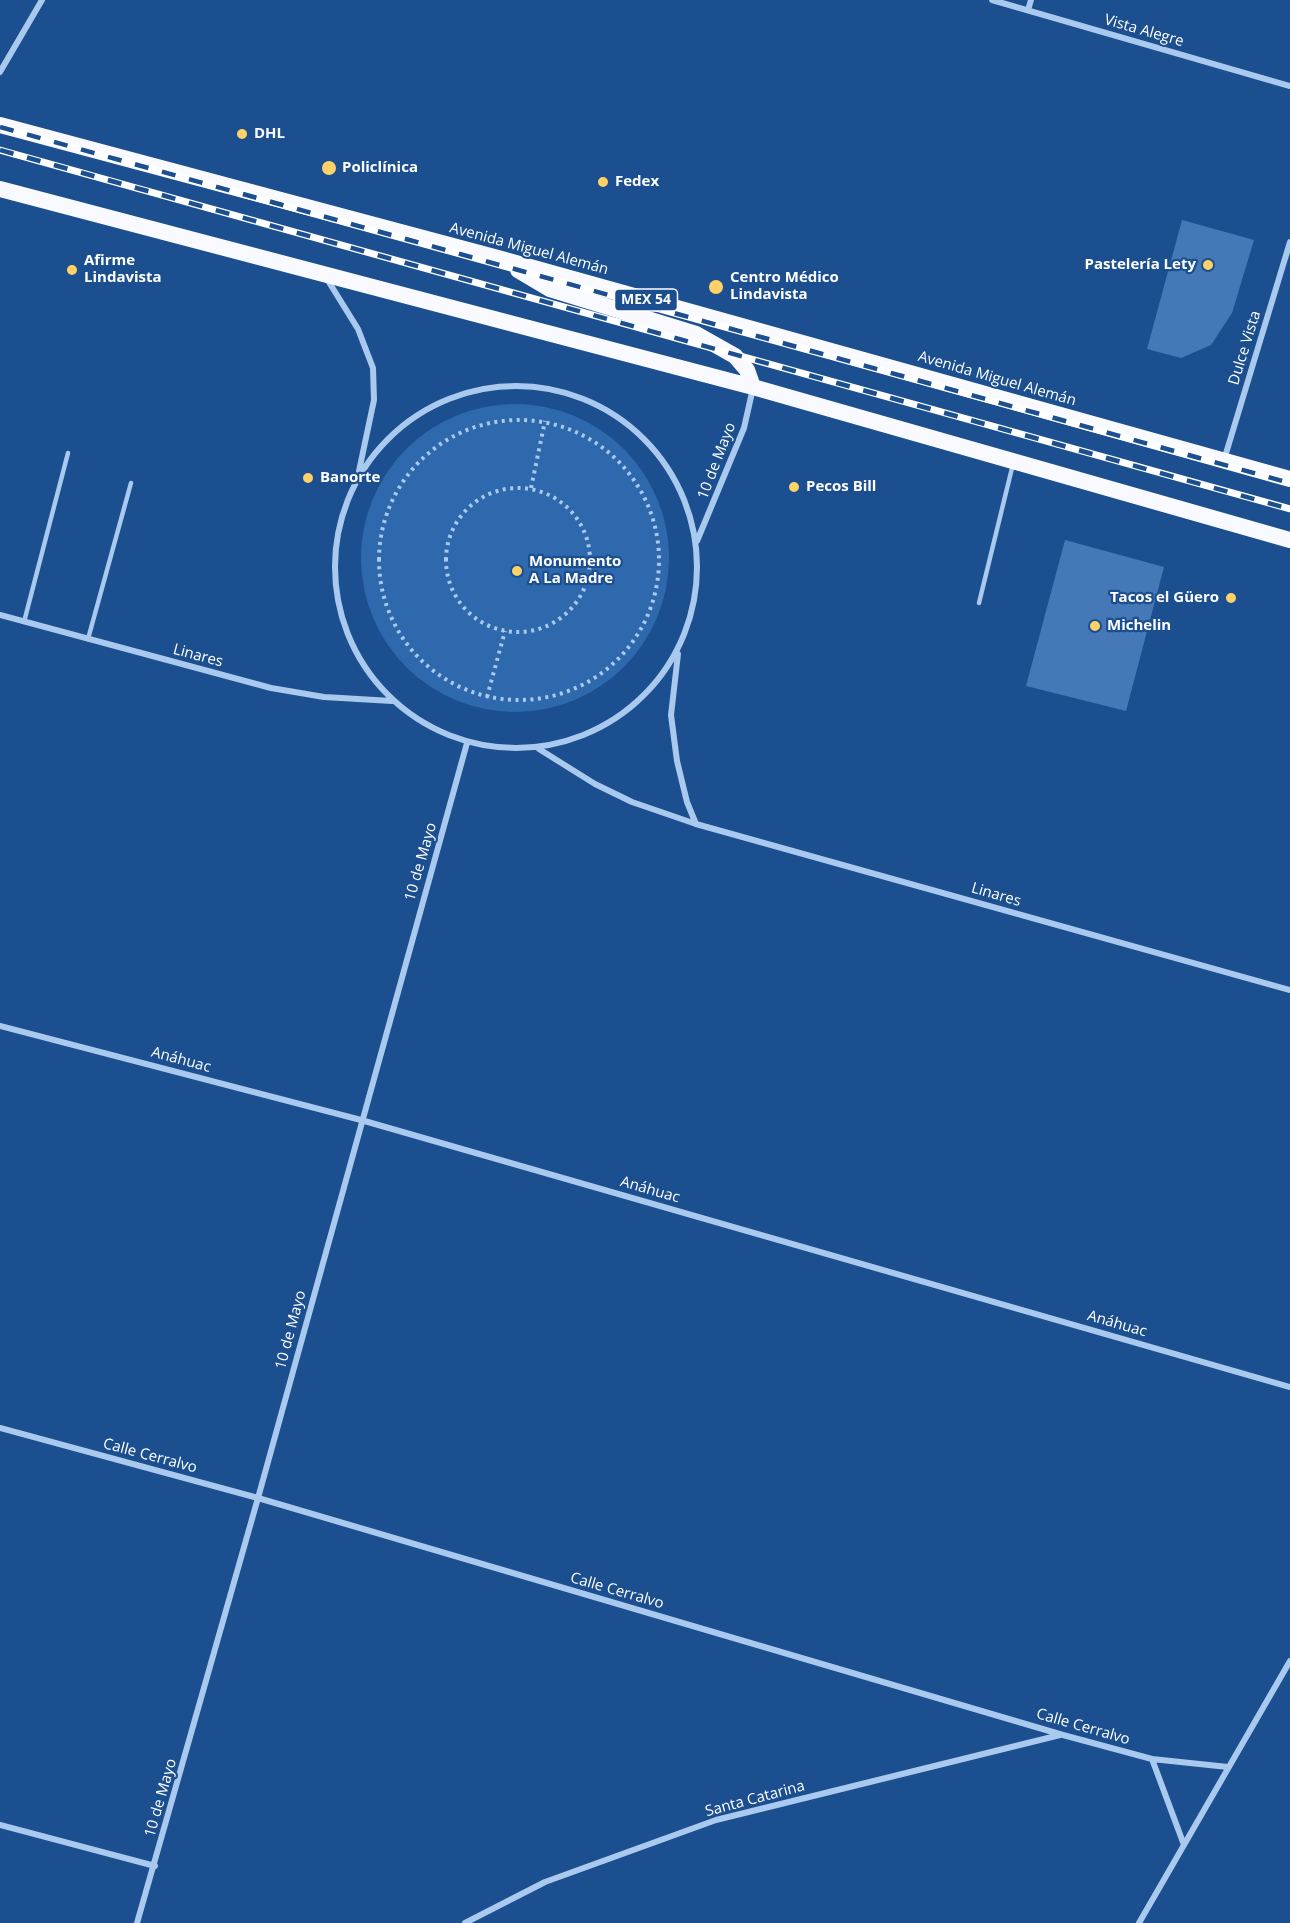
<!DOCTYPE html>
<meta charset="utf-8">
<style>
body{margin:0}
canvas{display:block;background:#1b4f8f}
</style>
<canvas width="1290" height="1923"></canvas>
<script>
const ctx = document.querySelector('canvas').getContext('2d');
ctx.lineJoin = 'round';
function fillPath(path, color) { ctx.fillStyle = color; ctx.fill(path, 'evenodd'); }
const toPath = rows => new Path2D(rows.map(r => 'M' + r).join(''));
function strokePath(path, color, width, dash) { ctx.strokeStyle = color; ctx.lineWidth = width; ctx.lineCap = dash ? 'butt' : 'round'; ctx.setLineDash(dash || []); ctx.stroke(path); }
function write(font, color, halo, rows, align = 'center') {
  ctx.font = font + ' "Open Sans",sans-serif'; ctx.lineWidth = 4.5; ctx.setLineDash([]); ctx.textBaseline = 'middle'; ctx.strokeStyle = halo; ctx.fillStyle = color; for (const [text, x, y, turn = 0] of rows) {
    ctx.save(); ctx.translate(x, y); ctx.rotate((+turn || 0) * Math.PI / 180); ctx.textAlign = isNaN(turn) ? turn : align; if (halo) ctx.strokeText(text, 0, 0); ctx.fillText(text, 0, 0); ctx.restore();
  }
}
const green = toPath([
 '361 558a154 154 0 1 1 308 0a154 154 0 1 1-308 0Z'
]);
const building = toPath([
 [1182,220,1254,240,1232,313,1211,345,1181,358,1147,349],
 [1065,540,1164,567,1126,711,1026,686]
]);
const path = toPath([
 '379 560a140 140 0 1 1 280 0a140 140 0 1 1-280 0Z',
 [531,488,545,421],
 '446 560a72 72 0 1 1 144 0a72 72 0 1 1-144 0Z',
 [487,697,505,631]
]);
const service = toPath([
 [979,603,1013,464],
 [24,622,68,453],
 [88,639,131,483]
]);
const minor = toPath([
 [992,0,1290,86],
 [1028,10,1031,0],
 [0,72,42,0],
 [327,279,358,329,373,368,374,400,359,471],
 '335 567a181 181 0 1 1 362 0a181 181 0 1 1-362 0Z',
 [1224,460,1290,242],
 [697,541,744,428,753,388],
 [0,615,271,688,324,697,392,701],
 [678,654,671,715,677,761,687,802,696,824],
 [539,749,595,784,632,802,696,824,1290,990],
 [0,1026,361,1120,1290,1387],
 [0,1428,258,1498,1063,1735,1152,1759,1228,1767],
 [1152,1759,1184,1845],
 [0,1825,155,1866],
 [137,1923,258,1498,467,743],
 [465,1923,545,1882,716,1820,1060,1735],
 [1139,1923,1290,1661]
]);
const trunk = toPath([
 [0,125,498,258,1290,479],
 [0,189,753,387,1290,540],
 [518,270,550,289,696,334,735,356,747,370,753,387]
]);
const rail = toPath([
 [0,127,1290,483],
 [0,150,1290,509]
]);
const markers = [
 [242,134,6,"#ffd166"],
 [329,168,8,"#ffd166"],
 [603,182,6,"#ffd166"],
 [1208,265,6,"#ffd166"],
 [72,270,6,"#ffd166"],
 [716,287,8,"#ffd166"],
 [308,478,6,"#ffd166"],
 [794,487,6,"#ffd166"],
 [517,571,6,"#ffd166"],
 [1231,598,6,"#ffd166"],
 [1095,626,6,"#ffd166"]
];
const shields = [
 [646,300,63]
];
const shieldNames = [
 ["MEX 54",646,300]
];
const streetNames = [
 ["Vista Alegre",1144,31,16],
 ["Avenida Miguel Alemán",529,249,15],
 ["Dulce Vista",1245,348,-73],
 ["Avenida Miguel Alemán",997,379,16],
 ["10 de Mayo",717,461,-69],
 ["Linares",198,656,15],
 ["10 de Mayo",421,862,-74],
 ["Linares",996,895,16],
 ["Anáhuac",181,1060,15],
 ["Anáhuac",650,1190,16],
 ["Anáhuac",1117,1324,16],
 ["10 de Mayo",291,1330,-75],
 ["Calle Cerralvo",150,1456,15],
 ["Calle Cerralvo",617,1591,16],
 ["Calle Cerralvo",1083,1727,16],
 ["10 de Mayo",161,1798,-74],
 ["Santa Catarina",755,1799,-15]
];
const poiNames = [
 ["DHL",254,134],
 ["Policlínica",342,168],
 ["Fedex",615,182],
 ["Afirme",84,261],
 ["Lindavista",84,278],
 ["Pastelería Lety",1196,265,"right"],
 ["Centro Médico",730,278],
 ["Lindavista",730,295],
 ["Banorte",320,478],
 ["Pecos Bill",806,487],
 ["Monumento",529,562],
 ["A La Madre",529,579],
 ["Tacos el Güero",1219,598,"right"],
 ["Michelin",1107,626]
];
fillPath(green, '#2e69ad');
fillPath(building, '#4478b7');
strokePath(path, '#a9c9ee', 4, [3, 4.5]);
strokePath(service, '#a9c9ee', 4.5);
strokePath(minor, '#a9c9ee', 6);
strokePath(trunk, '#f8faff', 16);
strokePath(rail, '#fff', 7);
strokePath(rail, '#1b4f8f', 4.5, [14]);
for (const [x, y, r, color] of markers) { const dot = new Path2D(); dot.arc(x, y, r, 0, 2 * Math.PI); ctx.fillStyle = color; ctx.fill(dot); strokePath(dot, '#1b4f8f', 2); }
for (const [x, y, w] of shields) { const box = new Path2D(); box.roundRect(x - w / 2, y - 11, w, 22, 4.5); ctx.fillStyle = '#1b4f8f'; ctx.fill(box); strokePath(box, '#fff', 1.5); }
write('bold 14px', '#fff', null, shieldNames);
write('15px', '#fff', '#1b4f8f', streetNames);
write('bold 15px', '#fff', '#1b4f8f', poiNames, 'left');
</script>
